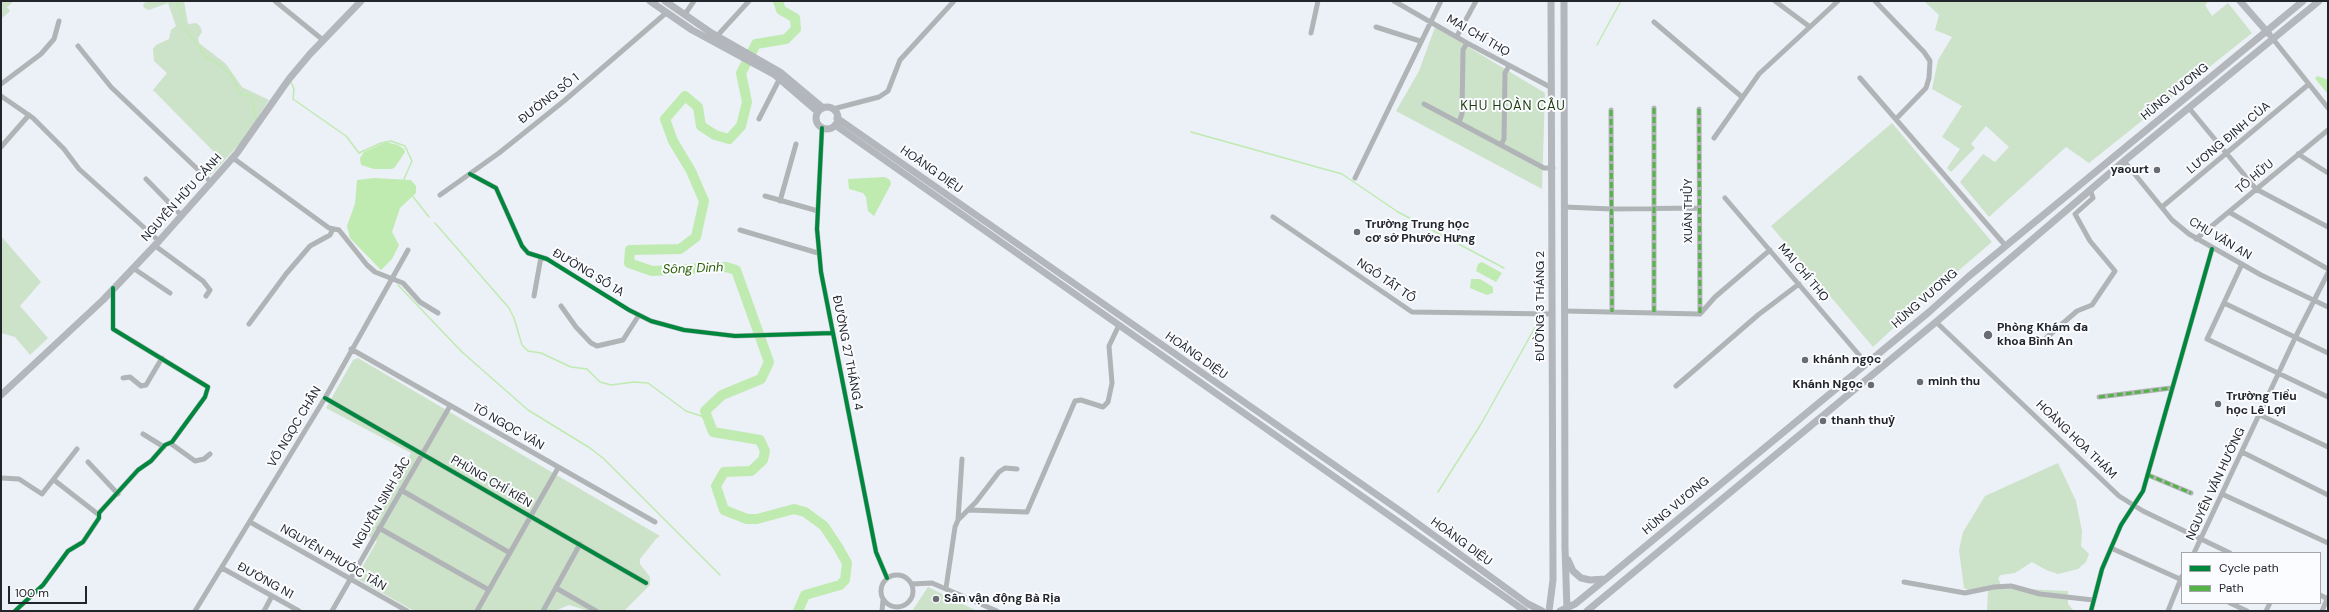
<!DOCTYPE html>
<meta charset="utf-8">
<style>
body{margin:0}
#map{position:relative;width:2329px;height:612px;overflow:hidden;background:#ecf1f7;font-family:"DM Sans",sans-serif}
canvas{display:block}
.frame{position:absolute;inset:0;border:2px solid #22252a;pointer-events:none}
.legend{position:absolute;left:2181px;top:552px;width:140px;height:52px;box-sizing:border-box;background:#fbfcff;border:1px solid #a4a6aa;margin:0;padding:5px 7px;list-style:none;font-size:12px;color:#22252a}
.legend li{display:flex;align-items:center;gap:8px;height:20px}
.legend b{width:20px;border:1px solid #a4a6aa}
.scale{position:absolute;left:8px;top:586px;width:79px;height:18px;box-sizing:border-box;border:2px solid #22252a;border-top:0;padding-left:5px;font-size:12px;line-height:14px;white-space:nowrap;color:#22252a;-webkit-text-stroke:3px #fbfcff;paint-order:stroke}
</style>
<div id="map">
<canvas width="2329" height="612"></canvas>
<div class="frame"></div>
<ul class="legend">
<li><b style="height:5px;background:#00873e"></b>Cycle path</li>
<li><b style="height:5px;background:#55b246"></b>Path</li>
</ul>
<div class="scale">100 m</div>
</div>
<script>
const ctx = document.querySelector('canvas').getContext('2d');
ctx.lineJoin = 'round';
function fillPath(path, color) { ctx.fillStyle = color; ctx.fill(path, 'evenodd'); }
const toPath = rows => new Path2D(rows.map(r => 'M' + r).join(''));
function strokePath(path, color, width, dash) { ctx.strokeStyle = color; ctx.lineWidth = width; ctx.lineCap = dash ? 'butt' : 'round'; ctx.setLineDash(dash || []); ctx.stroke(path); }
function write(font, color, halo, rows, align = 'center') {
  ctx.font = font + ' "DM Sans",sans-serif'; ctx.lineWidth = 4; ctx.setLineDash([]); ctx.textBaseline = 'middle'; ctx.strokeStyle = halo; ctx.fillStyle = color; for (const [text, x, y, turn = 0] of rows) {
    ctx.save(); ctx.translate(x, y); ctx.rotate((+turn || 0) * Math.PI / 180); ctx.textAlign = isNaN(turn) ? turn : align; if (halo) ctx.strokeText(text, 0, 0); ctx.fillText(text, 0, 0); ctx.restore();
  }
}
const green = toPath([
 [1,1,14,1,7,7,10,11,1,19],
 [146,1,184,1,188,24,196,23,200,26,202,32,198,38,199,43,226,64,242,87,269,100,244,139,211,175,208,172,219,157,153,90,167,73,154,61,153,49,156,45,169,39,171,30,176,26,168,3,149,10,144,8,143,5],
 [1924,1,2209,1,2205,5,2212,16,2228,3,2252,33,2089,163,2066,147,1989,217,1960,182,1983,154,1995,162,2009,147,1986,126,1971,144,1975,148,1951,172,1947,168,1960,149,1942,137,1962,106,1932,89,1938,60,1952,37,1935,30,1939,15],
 [1435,27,1545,93,1542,189,1396,111,1419,71],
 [1892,123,1992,242,1951,277,1945,277,1916,302,1915,308,1873,347,1771,226],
 [1,236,41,282,20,306,48,338,30,355,15,337,1,333],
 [358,358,660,536,656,539,640,559,640,564,650,577,650,585,624,611,589,611,569,605,555,611,414,611,356,578,377,541,368,536,411,453,326,408,353,360],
 [2058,463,2076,501,2082,531,2081,546,2089,554,2086,562,2078,569,2058,574,2046,570,2032,562,2015,573,2001,575,1998,578,2002,588,2068,591,2068,604,2074,611,1987,611,1988,590,1968,590,1964,588,1959,550,1963,532,1985,496],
 [928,587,977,611,912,611]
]);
const water = toPath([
 [2318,76,2328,80,2328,94,2317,81,2315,78],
 [386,142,398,145,404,149,405,152,395,167,392,169,374,169,361,165,360,158,364,152],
 [885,177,890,180,891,184,874,216,868,211,866,197,863,193,849,189,848,179],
 [374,178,411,180,416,186,416,193,400,208,392,232,399,245,392,259,381,270,350,238,347,226,355,204,357,180],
 [1482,262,1502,273,1496,282,1476,271,1478,264],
 [1471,279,1480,279,1493,287,1493,293,1487,295,1470,288]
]);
const stream = toPath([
 [176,1,182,13,182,25,208,59,217,63,230,74,242,96,250,95,257,120],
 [1597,45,1621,1],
 [291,82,294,89,293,99,346,136,359,153,381,143,391,141,405,146,412,161,404,179],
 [1191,132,1342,174,1398,212,1504,268],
 [411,194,429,217],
 [435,223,509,308,514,318,522,345,528,351,541,353,571,367,587,369,600,382,611,385,634,382,648,383,686,411,707,418],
 [398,285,462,352,528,410,590,448,604,459,720,575],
 [1438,492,1481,424,1537,324]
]);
const river = toPath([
 [778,1,781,10,795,18,796,29,786,39,756,44,741,73,747,102,741,126,729,139,715,135,701,126,698,107,685,96,665,119,673,141,691,171,704,201,696,237,680,249,630,250,629,263,652,271,726,267,736,270,769,362,761,379,722,395,705,411,713,432,760,440,765,451,763,460,751,471,724,472,716,486,724,510,747,519,757,519,794,509,805,512,824,526,838,547,847,563,845,580,840,585,805,595,798,611]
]);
const minor = toPath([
 [275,1,323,40],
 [1394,1,1467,43,1552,88],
 [1775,1,1810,27],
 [1875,1,1924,52,1930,61,1929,78,1926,88,1896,119],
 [685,14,694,1],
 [1654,22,1742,97],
 [1376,27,1420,41],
 [1311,33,1318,1],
 [717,36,749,1],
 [1457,36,1476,1],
 [2273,39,2328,108],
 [78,46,111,87,210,181],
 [1860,78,2005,245],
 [1,84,41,54,54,39,59,21],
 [1,96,33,118,64,149,79,169,159,241],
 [1424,104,1544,168,1553,168],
 [1654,108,1654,313],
 [2189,108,2256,189,2328,227],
 [833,109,879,97,888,91,900,60,954,1],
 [1699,109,1700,314],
 [1611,110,1612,312],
 [759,119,780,78],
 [1459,122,1462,114,1463,50,1467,43],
 [822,128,817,229,821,272,876,552,887,578],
 [1714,138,1759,74,1838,1],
 [1501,145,1504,139,1505,73,1509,66],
 [1,147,29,115],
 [2298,154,2328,173],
 [233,158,329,228,339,230,367,265,375,272,403,283,420,302,438,313],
 [2124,161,2172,220,2189,234,2261,275,2328,307],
 [470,174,496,188,522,246,528,253,547,259,629,310,651,321,684,330,735,336,833,333],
 [1355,178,1441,1],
 [146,179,182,216],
 [440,195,499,153,564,101,666,13],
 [765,196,818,211],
 [1725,198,1866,363],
 [780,201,796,144],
 [1565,207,1611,209,1699,208],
 [2162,207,2309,84],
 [2229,212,2328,269],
 [1273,217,1412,312,1552,314],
 [740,230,818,253],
 [2196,239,2328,130],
 [154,245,203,281,210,290,206,296],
 [2242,264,2207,339,2328,397],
 [133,268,170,293],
 [534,296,541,257],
 [2224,303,2328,353],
 [561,306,576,327,591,343,597,346,623,340,639,315],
 [1565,311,1700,314],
 [1700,314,1715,297,1770,250],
 [1936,322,2119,496,2143,511,2230,553],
 [249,324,286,274,310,246,330,235,333,229],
 [2046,338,2077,311,2092,305,2115,271,2090,241,2075,214,2093,198,2090,189],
 [351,349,655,522],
 [123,378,130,377,141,386,146,385,162,358],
 [1676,386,1758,315,1799,284],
 [2099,397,2171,388],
 [325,398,646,583],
 [2260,415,2328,447],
 [143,434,164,447],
 [170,443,195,461,204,459,210,454],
 [2242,452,2328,495],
 [88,462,118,494],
 [2148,475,2191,493],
 [1,478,19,479,42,494,77,449],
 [54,480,99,515],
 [401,490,510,553],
 [2222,494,2328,543],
 [969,510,1027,512,1075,401,1081,400,1103,407,1108,402,1112,383,1109,346,1119,325],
 [958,520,962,459],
 [250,522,407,611],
 [379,528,489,590],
 [2111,548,2182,580],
 [2194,553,2296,336,2328,273],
 [222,568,299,611],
 '881 591a16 16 0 1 1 32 0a16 16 0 1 1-32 0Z',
 [1904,582,1965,593,1994,587,2011,586,2040,594,2093,600],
 [912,584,932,583,997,611],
 [556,588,596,611],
 [946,588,955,527,958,520,976,502,999,472,1005,468,1017,469],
 [2320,595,2328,599],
 [2230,603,2247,611],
 [15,611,43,585,68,551,83,542,99,518,99,513,138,470,151,461,165,445,172,442,205,397,208,387,113,329,113,288],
 [195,611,325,398,408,250],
 [264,611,272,596],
 [332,611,450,406],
 [477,611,558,468],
 [543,611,580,544],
 [882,611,883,600],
 [2091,611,2102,569,2121,525,2143,491,2212,249],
 [2168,611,2182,576],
 [2266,611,2270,603],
 [2322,611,2328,597]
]);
const major = toPath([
 [650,1,692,30,775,75,818,112],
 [665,1,710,32,780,72,823,108],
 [1564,1,1565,547,1567,611],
 [2240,1,2269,34],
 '816 118a11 11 0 1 1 22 0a11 11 0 1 1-22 0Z',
 [837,118,1406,515,1528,604,1542,611],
 [835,125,1525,611],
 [1,395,103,300,159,241,237,153,289,79,310,54,361,1],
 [1568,560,1573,571,1581,578,1590,580,1605,579],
 [1549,611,1553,580,1551,1],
 [1560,611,1575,604,1607,578,1929,312,1968,277,2303,1],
 [1587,611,1936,322,2124,161,2319,1]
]);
const quiet = toPath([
 [1654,108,1654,313],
 [1699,109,1700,314],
 [1611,110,1612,312],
 [2099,397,2171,388],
 [2148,475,2191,493]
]);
const cycleway = toPath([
 [822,128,817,229,821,272,876,552,887,578],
 [470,174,496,188,522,246,528,253,547,259,629,310,651,321,684,330,735,336,833,333],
 [325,398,646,583],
 [15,611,43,585,68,551,83,542,99,518,99,513,138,470,151,461,165,445,172,442,205,397,208,387,113,329,113,288],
 [2091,611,2102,569,2121,525,2143,491,2212,249]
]);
const markers = [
 [2157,170,4,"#696c72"],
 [1357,232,4,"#696c72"],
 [1988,335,5,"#696c72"],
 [1805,360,4,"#696c72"],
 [1920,382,4,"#696c72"],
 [1871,385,4,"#696c72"],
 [2218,404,4,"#696c72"],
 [1823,421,4,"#696c72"],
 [936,599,4,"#696c72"]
];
const streetNames = [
 ["MAI CHÍ THỌ",1478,36,30],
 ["HÙNG VƯƠNG",2175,92,-39],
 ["ĐƯỜNG SỐ 1",549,99,-38],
 ["LƯƠNG ĐỊNH CỦA",2229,138,-40],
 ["HOÀNG DIỆU",931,170,35],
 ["TỐ HỮU",2255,177,-40],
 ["NGUYỄN HỮU CẢNH",182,198,-48],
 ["XUÂN THỦY",1689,211,-90],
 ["CHU VĂN AN",2220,239,31],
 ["ĐƯỜNG SỐ 1A",588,273,31],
 ["MAI CHÍ THỌ",1803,273,50],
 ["NGÔ TẤT TỐ",1386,281,34],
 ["HÙNG VƯƠNG",1925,299,-41],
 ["ĐƯỜNG 3 THÁNG 2",1541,306,-90],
 ["ĐƯỜNG 27 THÁNG 4",847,353,79],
 ["HOÀNG DIỆU",1196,356,35],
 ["VÕ NGỌC CHẤN",295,427,-59],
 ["TÔ NGỌC VÂN",508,427,30],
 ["HOÀNG HOA THÁM",2076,440,44],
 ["PHÙNG CHÍ KIÊN",491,482,30],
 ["NGUYỄN VĂN HƯỞNG",2216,484,-65],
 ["NGUYỄN SINH SẮC",382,503,-60],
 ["HÙNG VƯƠNG",1676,506,-40],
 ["HOÀNG DIỆU",1461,542,36],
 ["NGUYỄN PHƯỚC TẦN",333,558,30],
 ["ĐƯỜNG N1",265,581,29]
];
const poiNames = [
 ["yaourt",2149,170,"right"],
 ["Trường Trung học",1365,225],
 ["cơ sở Phước Hưng",1365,239],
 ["Phòng Khám đa",1997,328],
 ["khoa Bình An",1997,342],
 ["khánh ngọc",1813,360],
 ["minh thu",1928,382],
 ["Khánh Ngọc",1863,385,"right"],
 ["Trường Tiểu",2226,397],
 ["học Lê Lợi",2226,411],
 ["thanh thuỷ",1831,421],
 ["Sân vận động Bà Rịa",944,599]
];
const neighbourhoodNames = [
 ["KHU HOÀN CẦU",1513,107]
];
const waterNames = [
 ["Sông Dinh",693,269,-2]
];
fillPath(green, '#cce2c9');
fillPath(water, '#bfeab0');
strokePath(stream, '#bfeab0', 1.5);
strokePath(river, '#bfeab0', 10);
strokePath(minor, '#b1b4b6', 5);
strokePath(major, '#b3b6bb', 7);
strokePath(quiet, '#55b246', 3, [6, 3]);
strokePath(cycleway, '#00873e', 4);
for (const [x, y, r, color] of markers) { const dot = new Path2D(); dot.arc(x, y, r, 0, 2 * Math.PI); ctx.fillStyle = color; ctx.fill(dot); strokePath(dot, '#fbfcff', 1.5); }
write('12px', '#22252a', '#fbfcff', streetNames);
write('bold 12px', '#22252a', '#fbfcff', poiNames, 'left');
ctx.letterSpacing = '1px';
write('13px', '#1b390b', '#fbfcff', neighbourhoodNames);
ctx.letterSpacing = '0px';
write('italic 13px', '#2a5e04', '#fbfcff', waterNames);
</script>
